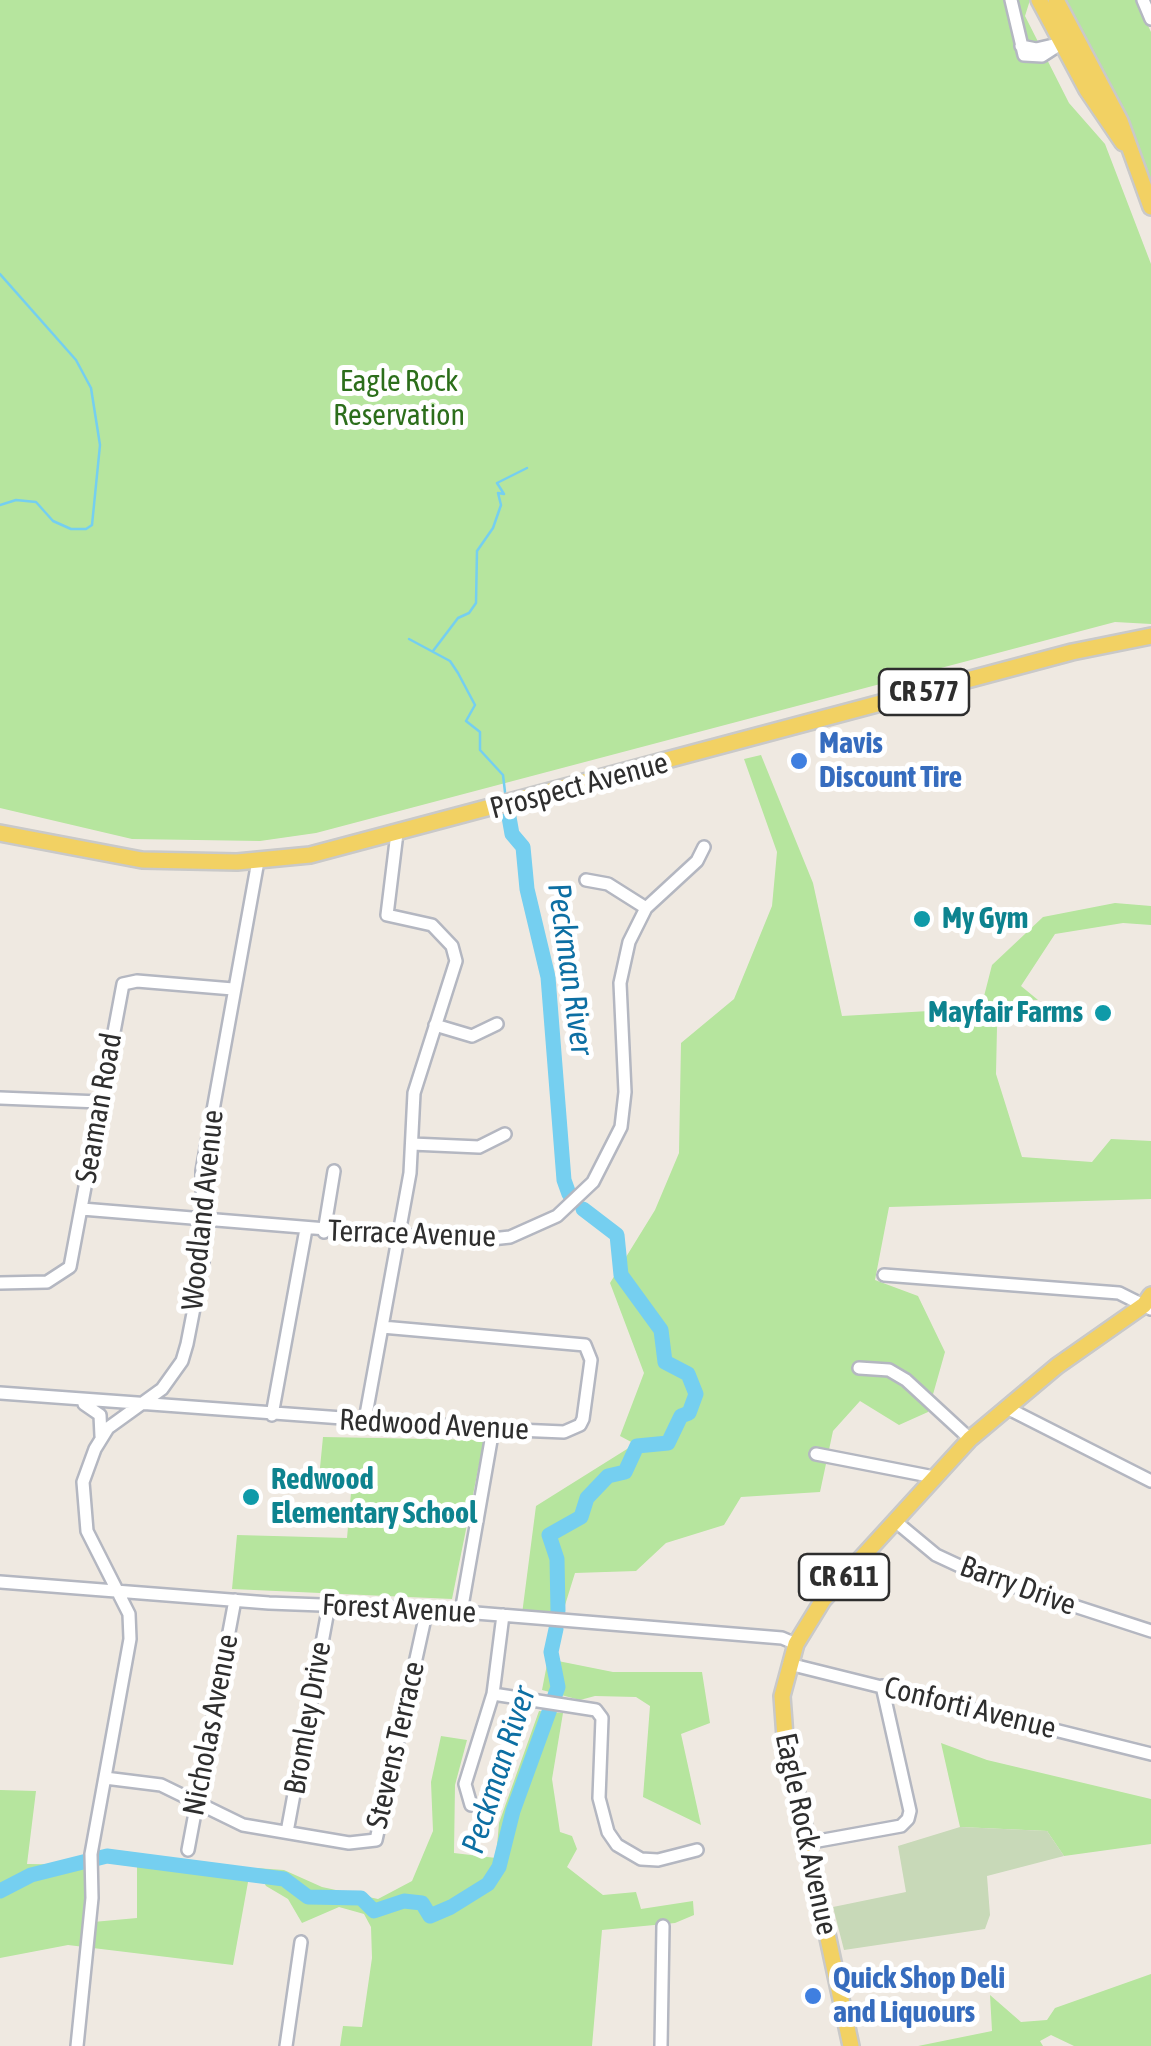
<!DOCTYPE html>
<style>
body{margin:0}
canvas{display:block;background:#efe9e1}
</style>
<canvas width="1151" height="2046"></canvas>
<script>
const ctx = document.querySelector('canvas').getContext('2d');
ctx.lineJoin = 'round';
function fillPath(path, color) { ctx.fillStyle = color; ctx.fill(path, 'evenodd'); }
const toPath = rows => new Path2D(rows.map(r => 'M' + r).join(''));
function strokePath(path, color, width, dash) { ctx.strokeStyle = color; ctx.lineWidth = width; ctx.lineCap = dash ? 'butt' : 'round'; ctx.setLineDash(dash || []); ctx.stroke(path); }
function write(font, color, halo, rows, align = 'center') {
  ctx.font = font + ' "Asap Condensed",sans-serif'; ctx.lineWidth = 10; ctx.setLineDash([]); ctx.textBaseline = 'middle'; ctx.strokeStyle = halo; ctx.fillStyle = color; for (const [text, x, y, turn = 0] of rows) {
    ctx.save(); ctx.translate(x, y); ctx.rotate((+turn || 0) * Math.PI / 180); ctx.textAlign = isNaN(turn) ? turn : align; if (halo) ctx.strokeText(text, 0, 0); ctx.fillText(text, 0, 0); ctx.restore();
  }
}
const green = toPath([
 [0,0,1030,0,1025,16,1069,103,1105,144,1151,264,1151,624,1115,622,316,833,260,841,132,839,0,808],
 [1065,0,1136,0,1151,32,1151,180],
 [761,755,813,883,842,1016,981,1008,992,965,1043,917,1115,903,1151,906,1151,925,1123,923,1055,934,1021,986,1038,1000,1014,999,997,1027,996,1074,1022,1157,1092,1162,1111,1139,1151,1141,1151,1199,889,1207,875,1280,918,1296,945,1352,928,1412,899,1425,860,1401,833,1431,820,1492,741,1497,724,1525,666,1543,636,1571,575,1573,561,1618,522,1614,536,1506,635,1444,620,1436,644,1373,610,1283,655,1210,679,1153,681,1043,734,999,772,906,777,852,744,759],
 [323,1437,484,1440,452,1599,232,1589,237,1535,347,1538,352,1482,319,1478],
 [548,1659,613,1672,702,1672,710,1723,681,1734,701,1825,643,1797,650,1706,636,1697,595,1696,580,1700,542,1690],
 [539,1711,563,1713,552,1779,560,1832,572,1836,577,1849,567,1867,603,1895,636,1892,641,1909,693,1901,694,1915,675,1923,602,1930,592,2046,340,2046,343,2026,362,2027,372,1958,371,1927,364,1914,339,1907,302,1923,288,1899,266,1886,256,1868,284,1870,322,1887,378,1899,412,1881,433,1831,431,1782,441,1736,467,1740,455,1785,454,1853,496,1858,499,1823],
 [941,1743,987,1760,1151,1799,1151,1844,1064,1856,1047,1831,960,1827],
 [0,1790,36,1791,27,1864,93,1865,93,1922,137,1918,137,1859,250,1871,233,1965,68,1945,0,1958],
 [1151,1974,1151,2046,1074,2046,1051,2035,1040,2041,1043,2046,918,2046,992,2031,990,1995,1021,2022,1047,2020,1055,2008]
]);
const cemetery = toPath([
 [960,1827,1047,1831,1064,1856,987,1876,990,1915,985,1929,844,1950,833,1907,906,1892,898,1846]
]);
const stream = toPath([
 [0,274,76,360,91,388,100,445,92,525,86,529,71,529,53,521,36,502,16,500,0,505],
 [409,639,450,661,458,673,475,705,466,721,480,732,480,750,503,775,505,792],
 [433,651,458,618,469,613,476,603,477,551,493,528,501,505,498,493,504,494,497,483,527,468]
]);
const river = toPath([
 [509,817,512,834,523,847,527,889,548,977,564,1180,569,1194],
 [558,1611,557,1559,549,1535,581,1517,587,1498,608,1476,625,1472,637,1446,668,1443,681,1416,689,1413,696,1394,688,1374,665,1362,661,1330,621,1275,617,1235,583,1209],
 [0,1891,31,1875,107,1856,284,1879,308,1897,361,1898,374,1911,404,1901,422,1903,430,1916,451,1907,488,1884,499,1867,513,1811,558,1687,551,1652,556,1629]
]);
const minor = toPath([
 [1011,0,1024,55,1042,56,1062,43],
 [1143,0,1151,19],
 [1021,46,1036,49,1062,43],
 [586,880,608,884,646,908],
 [435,1025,472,1036,497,1024],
 [0,1098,100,1102],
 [412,1144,479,1147,505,1134],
 [82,1209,473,1241,510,1237,557,1216,593,1182,621,1127,625,1092,620,983,629,942,646,908,697,861,704,847],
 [324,1232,334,1171],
 [884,1275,1119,1293,1151,1309],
 [0,1283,47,1282,70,1267,123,984,137,981,233,989],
 [859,1368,889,1370,906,1380,970,1439],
 [0,1393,493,1429,564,1432,580,1425,583,1419,591,1360,585,1345,382,1327],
 [84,1404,100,1415,101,1436],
 [1007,1408,1151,1481],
 [272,1415,306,1229],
 [365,1420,410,1173,414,1093,456,961,452,946,432,925,387,915,397,833],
 [816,1454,934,1477],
 [895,1521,936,1555,979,1575,1151,1631],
 [0,1582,269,1603,427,1609,782,1638,796,1644],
 [461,1612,493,1429],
 [789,1664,1151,1754],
 [493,1694,596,1710,602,1718,599,1798,608,1832,617,1845,641,1859,658,1860,697,1850],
 [105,1778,161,1785,243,1825,349,1843,376,1840,427,1609],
 [471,1805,465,1784,493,1694,503,1615],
 [287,1832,329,1605],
 [807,1843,901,1826,908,1819,910,1811,882,1686],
 [188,1850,235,1600],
 [77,2046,92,1898,91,1854,130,1639,129,1614,87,1531,83,1482,95,1449,108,1428,162,1389,182,1361,187,1344,203,1262,202,1171,258,861],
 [286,2046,301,1942],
 [661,2046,663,1926]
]);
const major = toPath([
 [1039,0,1087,90,1123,143],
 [1056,0,1120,121,1151,207],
 [0,833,142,860,237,862,310,855,1072,652,1151,636],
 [851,2046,785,1737,782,1696,796,1644,823,1600,970,1439,1057,1366,1144,1305,1151,1295]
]);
const markers = [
 [799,761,10,"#3f7fe0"],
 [922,919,10,"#0f9aa8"],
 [1103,1013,10,"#0f9aa8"],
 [251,1497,10,"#0f9aa8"],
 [813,1996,10,"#3f7fe0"]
];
const shields = [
 [924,692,90],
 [844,1577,90]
];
const shieldNames = [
 ["CR 577",924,692],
 ["CR 611",844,1577]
];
const parkNames = [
 ["Eagle Rock",399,382],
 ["Reservation",399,416]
];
const shopNames = [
 ["Mavis",819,744],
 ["Discount Tire",819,778],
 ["Quick Shop Deli",833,1979],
 ["and Liquours",833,2013]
];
const streetNames = [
 ["Prospect Avenue",579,786,-15],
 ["Seaman Road",99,1108,-80],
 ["Woodland Avenue",203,1210,-84],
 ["Terrace Avenue",412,1234,2],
 ["Redwood Avenue",434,1425,3],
 ["Barry Drive",1018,1586,20],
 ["Forest Avenue",399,1609,3],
 ["Conforti Avenue",970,1708,14],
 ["Bromley Drive",308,1718,-80],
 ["Nicholas Avenue",211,1725,-79],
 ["Stevens Terrace",396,1745,-77],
 ["Eagle Rock Avenue",806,1834,78]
];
const cultureNames = [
 ["My Gym",942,919],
 ["Mayfair Farms",1083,1013,"right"],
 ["Redwood",271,1480],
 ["Elementary School",271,1514]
];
const waterNames = [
 ["Peckman River",570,969,82],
 ["Peckman River",499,1770,-72]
];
fillPath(green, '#b6e59e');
fillPath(cemetery, '#c8d9b8');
strokePath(stream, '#75cff0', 2.5);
strokePath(river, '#75cff0', 15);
strokePath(minor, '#b4b7c1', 16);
strokePath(major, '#c9c9c9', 20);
strokePath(minor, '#fff', 11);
strokePath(major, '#f2d163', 15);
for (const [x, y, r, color] of markers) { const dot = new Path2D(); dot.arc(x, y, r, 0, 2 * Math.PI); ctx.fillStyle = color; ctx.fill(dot); strokePath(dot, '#fff', 4); }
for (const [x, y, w] of shields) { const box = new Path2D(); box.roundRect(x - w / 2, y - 23, w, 46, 8); ctx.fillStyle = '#fff'; ctx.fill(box); strokePath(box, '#2e2e2e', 2.5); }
write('bold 28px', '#2e2e2e', null, shieldNames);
write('30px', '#2c6e1b', '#fff', parkNames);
write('bold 30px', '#366cbe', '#fff', shopNames, 'left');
write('30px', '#2e2e2e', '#fff', streetNames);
write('bold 30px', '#0d838f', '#fff', cultureNames, 'left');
write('italic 32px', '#0d6fa3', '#fff', waterNames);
</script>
